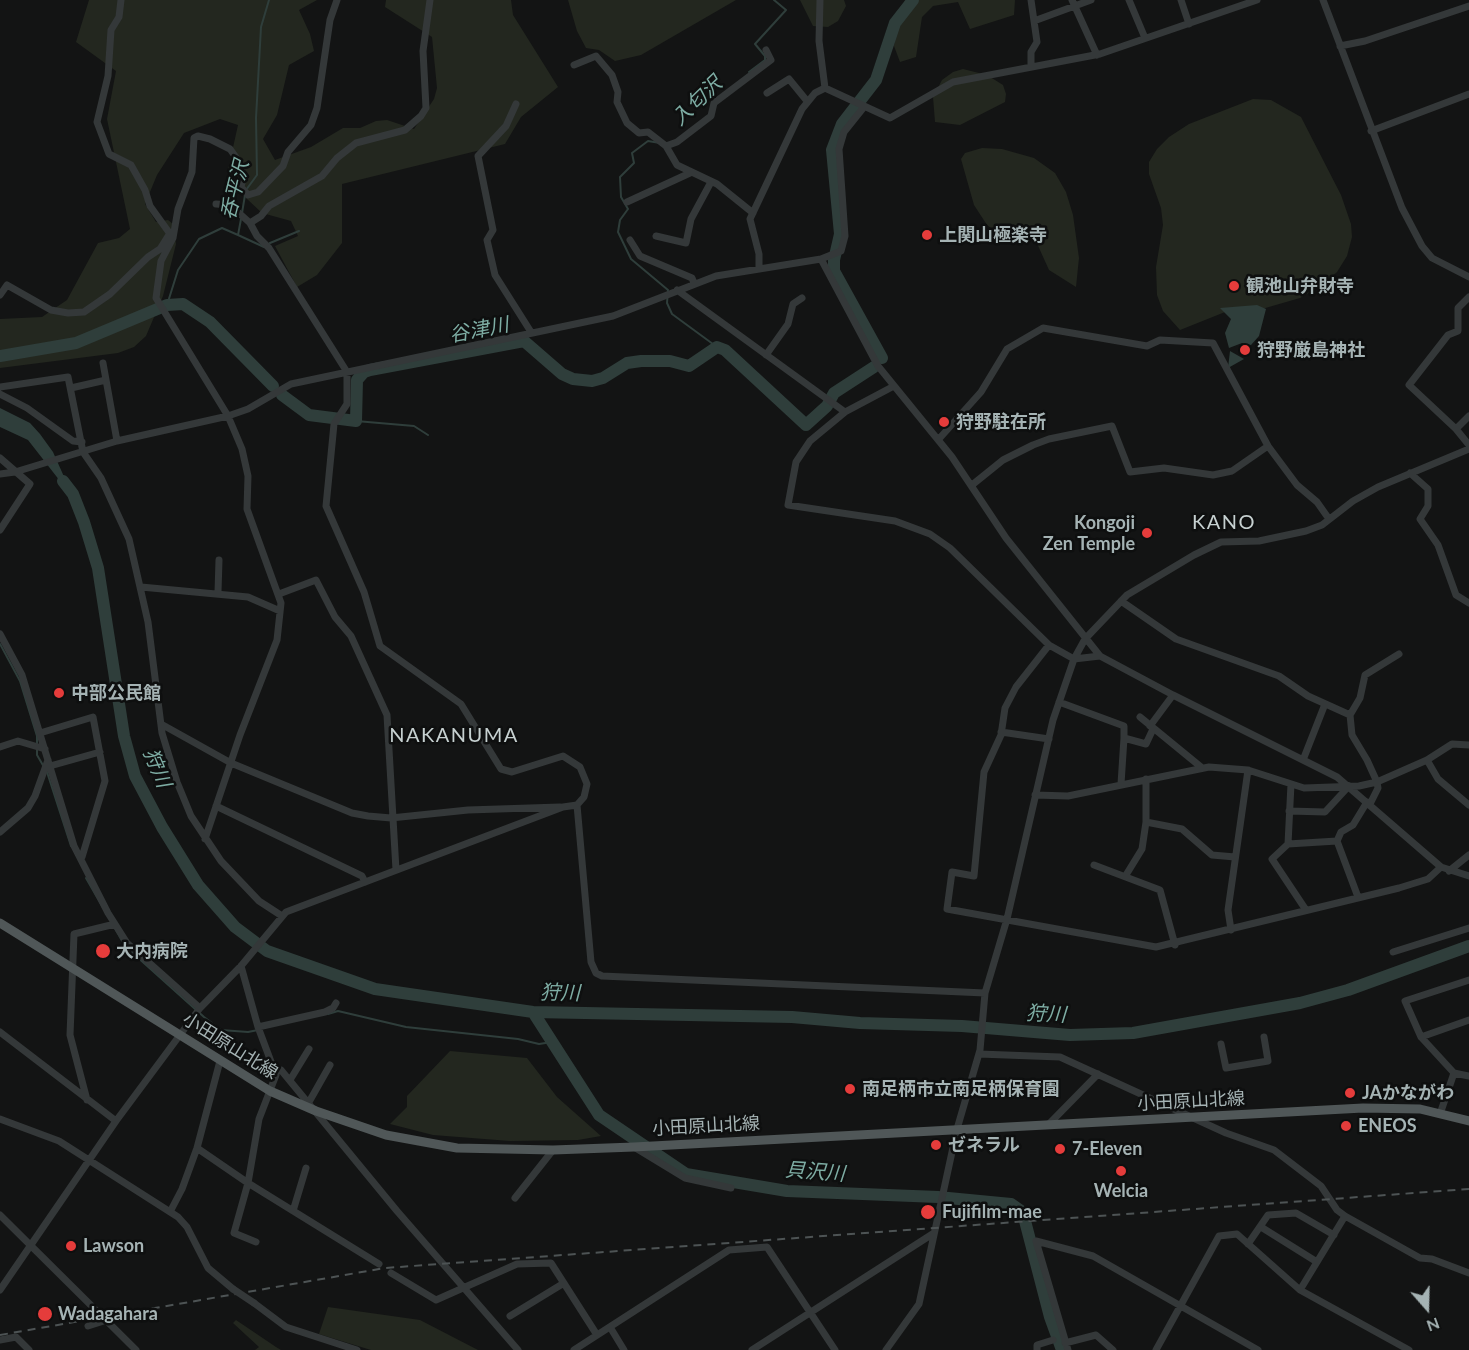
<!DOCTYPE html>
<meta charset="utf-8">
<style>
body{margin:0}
#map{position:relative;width:1469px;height:1350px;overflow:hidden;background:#131414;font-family:Lato,sans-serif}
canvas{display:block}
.north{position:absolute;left:1397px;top:1278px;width:60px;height:60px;-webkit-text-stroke:4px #0e0f0f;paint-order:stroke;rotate:160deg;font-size:16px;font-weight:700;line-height:24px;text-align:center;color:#a5b3b4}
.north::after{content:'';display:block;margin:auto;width:21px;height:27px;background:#a5b3b4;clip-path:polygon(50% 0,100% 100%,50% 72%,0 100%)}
</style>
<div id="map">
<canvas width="1469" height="1350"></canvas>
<div class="north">N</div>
</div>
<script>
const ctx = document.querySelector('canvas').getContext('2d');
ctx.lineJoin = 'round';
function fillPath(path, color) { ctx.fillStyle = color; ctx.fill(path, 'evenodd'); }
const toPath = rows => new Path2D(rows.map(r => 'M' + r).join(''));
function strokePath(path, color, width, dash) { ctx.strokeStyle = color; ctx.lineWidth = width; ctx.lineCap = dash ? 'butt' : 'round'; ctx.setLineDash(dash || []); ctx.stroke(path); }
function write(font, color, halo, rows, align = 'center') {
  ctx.font = font + ' Lato,"Noto Sans JP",sans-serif'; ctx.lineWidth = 5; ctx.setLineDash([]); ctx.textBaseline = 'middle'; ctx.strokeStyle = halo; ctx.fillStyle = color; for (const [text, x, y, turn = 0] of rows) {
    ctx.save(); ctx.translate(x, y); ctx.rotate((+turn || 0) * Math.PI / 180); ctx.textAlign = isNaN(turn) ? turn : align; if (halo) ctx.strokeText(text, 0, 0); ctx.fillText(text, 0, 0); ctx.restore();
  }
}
const green = toPath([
 [89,0,317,0,299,10,310,34,314,51,289,65,277,115,263,139,275,160,311,147,343,128,360,128,376,121,387,120,414,129,434,99,437,88,432,37,385,7,386,0,511,0,513,15,558,87,521,117,505,144,342,184,342,243,317,275,297,287,275,246,298,236,291,221,262,213,232,185,228,170,238,125,220,119,184,133,157,175,145,204,156,222,168,220,173,224,176,244,163,296,146,336,134,347,118,353,0,368,0,319,42,317,67,300,98,243,119,238,130,229,107,119,116,71,76,42],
 [568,0,736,0,641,55,615,61,599,50,586,48,577,31],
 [800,0,844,0,846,6,838,21,828,27,813,26],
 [905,0,1015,0,1014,15,970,29,958,2,933,6,922,17,916,57,900,62,894,46,896,26],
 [963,69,987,75,1003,85,1006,94,1005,102,960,125,935,122,933,97,942,80,953,72],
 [1253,99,1271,100,1301,117,1341,195,1351,224,1352,237,1347,256,1337,272,1321,286,1300,298,1255,311,1225,312,1180,330,1163,311,1157,295,1156,267,1163,225,1161,208,1149,174,1149,162,1157,149,1169,137,1189,124],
 [982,148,1002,149,1034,158,1055,173,1066,192,1073,215,1079,258,1076,287,1049,270,1035,239,1029,236,1004,238,987,225,974,205,961,159,965,153],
 [450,1051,527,1058,557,1097,601,1136,578,1140,510,1141,433,1135,390,1124,407,1107,407,1096],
 [328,1307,420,1320,478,1350,371,1350,348,1343,319,1334],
 [236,1320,276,1347,281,1350,255,1350,259,1347,233,1323]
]);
const water = toPath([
 [1257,305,1266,309,1259,336,1251,345,1242,343,1229,348,1225,333,1231,319,1220,308],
 [1230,351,1244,359,1228,368],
 [0,408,30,423,40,434,53,452,74,499,28,440,0,427]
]);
const stream = toPath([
 [749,72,765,60,765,56,755,44,786,10,774,0],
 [660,143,648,141,632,153,634,163,620,177,621,197,628,209,620,220,618,232,631,259,668,290,667,303,672,314,717,347],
 [246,190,257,175,256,118,261,27,269,0],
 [242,213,245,195],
 [238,235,264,247],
 [270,243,299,231],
 [167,305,178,270,199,239,222,228,238,235,241,219],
 [356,421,414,426,428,435],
 [0,644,20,681,37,736,37,755,44,767],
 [47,772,71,846],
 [86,878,125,946,204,1017,221,1030,248,1032,258,1030],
 [328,1014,338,1011,406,1027,518,1039,539,1044,552,1042]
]);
const river = toPath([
 [0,356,76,343,167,305,183,304,210,322,273,386],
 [882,358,834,271,834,260,840,234,832,150,842,124,876,80,895,23,913,0],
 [282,395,309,415,356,421,357,380,364,372,370,370,524,341,562,374,573,379,592,381,603,378,627,363,641,361,670,361,689,366,717,347,725,350,806,425,827,406,834,393,874,367],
 [63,481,73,494,84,522,98,568,124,736,135,776,162,827,198,885,235,927,267,951,375,989,533,1012,792,1017,860,1023,962,1026,1070,1035,1133,1033,1300,1003,1348,990,1469,946],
 [533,1012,599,1115,686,1174,787,1191,938,1197,1011,1204,1021,1211,1024,1217,1050,1317,1062,1350]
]);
const minor = toPath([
 [121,0,119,17,111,30,108,76,97,122,109,154,131,165,145,190,150,206,173,238,161,261,156,298,228,416,242,449,248,476,247,509,281,603,277,640,240,735,205,839],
 [430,0,423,51,426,108,421,116,405,130,356,143,337,158,322,176,269,206,261,216,250,223,257,236,269,248,347,372,347,404,334,424,326,506,364,592,380,646,461,704,501,769,512,772,563,756,580,767,587,784,584,797,577,805,591,962,596,973,602,976,985,993],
 [820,0,819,41,825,88],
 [1031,0,1037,42,1031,52,1031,67],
 [1072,0,1097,55],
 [1129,0,1145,38],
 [1181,0,1189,24],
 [1323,0,1402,208,1422,246,1432,258,1469,277],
 [1034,21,1091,0],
 [1340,46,1365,41,1469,6],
 [574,65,596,56,612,75,618,92,617,102,627,123,639,133,648,132,666,146,677,165,717,184,753,213],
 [767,93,789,79,807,101],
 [516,104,506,126,478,156,493,230,487,240,495,275,531,332],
 [1371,131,1469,94],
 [666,146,677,142,711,116,714,103,771,60,766,50],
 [627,202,690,173],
 [216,204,230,205,250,223],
 [656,236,686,243,691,219,711,182],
 [173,238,178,209,192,172,194,138,198,136,210,139,230,149,240,163,243,179,241,187,248,195,258,192,283,166,288,152,311,125,317,108,330,20,337,0],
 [630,240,640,256,692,278,694,283],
 [821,259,841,251,845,236,839,149,844,132,864,107],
 [759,269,759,254,750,219,802,109,815,93,825,88,890,118,953,82,1100,54,1257,0],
 [677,290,845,412],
 [0,295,7,285,51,310,68,313,84,312,110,294,148,257,160,249,170,233],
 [1469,297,1458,308,1458,331,1448,335,1409,385,1456,429,1469,445],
 [766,355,788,324,793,304,802,298],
 [103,363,117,441],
 [894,386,845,412,810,441,796,462,788,505,895,521,930,534,950,548,1049,645,1074,659,1100,656],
 [0,387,68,377,83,452,101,478,129,539,148,622,162,733,177,782,191,816,221,861,259,901,282,916],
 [71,388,106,380],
 [0,394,27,408,73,441,82,442],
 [1456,429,1469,416],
 [938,440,981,392,1007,349,1043,328,1147,346,1160,340,1213,343,1268,446,1297,485,1317,502,1329,519],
 [0,458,30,484,0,530],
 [1410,473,1428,489,1428,506,1420,519,1438,545,1456,595,1469,603],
 [0,474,15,472,117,441,228,416,248,409,291,384,613,316,716,276,821,259,878,366,952,457,1006,538,1100,656,1173,695,1337,777,1441,867,1469,876],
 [972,485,1003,460,1033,445,1049,439,1112,426,1130,472,1164,468,1213,475,1232,471,1268,446],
 [141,587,248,597,280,611],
 [218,592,219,560],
 [279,594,316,580,335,617,351,636,387,715,396,870],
 [1121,601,1176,639,1279,676,1308,696,1350,715,1360,698,1365,675,1399,654],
 [0,634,22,675,74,846,108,913,127,943,200,1008],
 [1049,645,1016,687,1005,708,1001,735,984,772,974,876,952,872,947,909,1156,947,1399,888,1428,879,1441,867],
 [1059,702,1124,726,1124,738,1146,744,1153,729],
 [1350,715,1352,735,1367,760,1377,782,1378,788,1370,804],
 [1140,717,1201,767],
 [161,724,231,763,352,813,368,816,391,818,468,810,560,807],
 [1150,726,1173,695],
 [1001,732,1049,739],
 [40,733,93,717,105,781,82,857],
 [0,747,18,741,45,749],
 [1303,760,1325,704],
 [1427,760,1438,779,1469,805],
 [50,766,100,752],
 [1121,784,1124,738],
 [1035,795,1068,796,1209,767,1248,770,1304,788,1359,786,1377,782,1427,760,1452,744,1469,745],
 [216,806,362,876,365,882],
 [1289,811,1325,812,1349,786],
 [1146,822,1182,829,1212,855,1235,857],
 [0,832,28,808,35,796,48,760],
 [1337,841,1358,897],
 [1288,844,1291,784],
 [1094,865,1160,890,1175,945],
 [1449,871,1469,855],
 [1126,875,1142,849,1146,822,1146,779],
 [1306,910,1272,859,1288,844,1337,841,1341,832,1353,825,1367,802],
 [1231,930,1228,910,1248,770],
 [1393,952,1469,928],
 [241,966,258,1027,276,1075,259,1119,248,1183,234,1233,256,1242],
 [1469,980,1405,1001,1421,1037,1454,1073,1469,1076],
 [258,1027,325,1012,333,1008,336,1003],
 [0,1032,116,1121],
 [1421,1037,1469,1020],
 [1221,1044,1226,1068,1268,1061,1264,1037],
 [979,1054,1060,1057,1226,1133,1274,1150,1321,1186,1337,1210,1345,1216,1420,1258,1432,1259,1469,1273],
 [275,1072,281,1070,397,1211,518,1350],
 [290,1080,309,1049],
 [87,1100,70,1035,74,934,115,924],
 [309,1102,330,1065],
 [1440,1114,1454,1073],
 [0,1119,59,1141,178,1217,187,1227,208,1268,233,1289],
 [1048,1125,1098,1074],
 [634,1147,685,1178,731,1188],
 [197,1148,248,1183,379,1264],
 [515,1198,553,1150],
 [293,1211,306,1168],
 [170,1212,182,1189,197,1148,220,1061],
 [0,1215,136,1350],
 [1261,1227,1317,1262],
 [1248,1244,1268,1215,1296,1213,1334,1235],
 [391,1273,436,1300,517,1264,551,1263,597,1335],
 [0,1290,116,1121,200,1008,241,966,286,912,563,807,577,805],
 [1300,1290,1345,1216],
 [254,1303,286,1327,357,1350],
 [510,1316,564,1283],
 [88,1326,107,1320],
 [610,1327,624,1350],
 [0,1340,16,1337,29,1350],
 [1065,1343,1096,1335,1113,1350],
 [574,1350,729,1250,767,1247,835,1350],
 [752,1350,934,1233],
 [886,1350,919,1304,957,1129,980,1050,985,993,1007,919,1053,720,1074,659,1085,639,1127,595,1194,555,1221,542,1259,541,1306,531,1322,525,1353,501,1378,487,1469,449],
 [1037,1350,1037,1345,1053,1340],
 [1068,1350,1036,1241,1093,1256,1258,1350],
 [1156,1350,1219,1236,1237,1234,1300,1290,1409,1350]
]);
const major = toPath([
 [0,923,270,1091,316,1111,386,1135,457,1148,553,1150,634,1147,1363,1108,1420,1109,1469,1121]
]);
const rail = toPath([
 [0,1335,385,1268,1469,1189]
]);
const minorBridge = toPath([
 [233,1289,254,1303]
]);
const markers = [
 [927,235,6,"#e53c3b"],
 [1234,286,6,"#e53c3b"],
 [1245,350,6,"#e53c3b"],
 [944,422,6,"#e53c3b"],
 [1147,533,6,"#e53c3b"],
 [59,693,6,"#e53c3b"],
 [103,951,8,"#e53c3b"],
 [850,1089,6,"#e53c3b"],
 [1350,1093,6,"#e53c3b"],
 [1346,1126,6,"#e53c3b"],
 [936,1145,6,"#e53c3b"],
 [1060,1149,6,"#e53c3b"],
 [1121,1171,6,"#e53c3b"],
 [928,1212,8,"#e53c3b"],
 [71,1246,6,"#e53c3b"],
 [45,1314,8,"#e53c3b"]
];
const poiNames = [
 ["上関山極楽寺",939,235],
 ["観池山弁財寺",1246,286],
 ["狩野厳島神社",1257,350],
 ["狩野駐在所",956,422],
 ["Kongoji",1135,523,"right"],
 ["Zen Temple",1135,544,"right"],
 ["中部公民館",71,693],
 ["大内病院",116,951],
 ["南足柄市立南足柄保育園",862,1089],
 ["JAかながわ",1362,1093],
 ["ENEOS",1358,1126],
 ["ゼネラル",948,1145],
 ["7-Eleven",1072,1149],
 ["Welcia",1121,1191,"center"],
 ["Fujifilm-mae",942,1212],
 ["Lawson",83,1246],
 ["Wadagahara",58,1314]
];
const streetNames = [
 ["小田原山北線",230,1046,32],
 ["小田原山北線",1191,1101,-3],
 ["小田原山北線",706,1126,-3]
];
const waterNames = [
 ["入匂沢",697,101,-44],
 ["呑平沢",235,190,-76],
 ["谷津川",479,330,-11],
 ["狩川",157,768,67],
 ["狩川",560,993,1],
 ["狩川",1046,1014,3],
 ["貝沢川",815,1172,4]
];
const neighbourhoodNames = [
 ["KANO",1224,523],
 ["NAKANUMA",454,736]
];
fillPath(green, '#23271f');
fillPath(water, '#2f3e3b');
strokePath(stream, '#2f3e3b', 2);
strokePath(river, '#2f3e3b', 12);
strokePath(minor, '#343839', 7);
strokePath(major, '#505758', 9);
strokePath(rail, '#4d5354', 2, [8, 6]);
strokePath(minorBridge, '#343839', 7);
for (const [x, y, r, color] of markers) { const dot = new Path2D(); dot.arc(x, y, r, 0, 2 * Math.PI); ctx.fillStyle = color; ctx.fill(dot); strokePath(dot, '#0e0f0f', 2); }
write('bold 18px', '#a5b3b4', '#0e0f0f', poiNames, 'left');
write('18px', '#a5b3b4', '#0e0f0f', streetNames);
write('italic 20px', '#7eada4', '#0e0f0f', waterNames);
ctx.letterSpacing = '1.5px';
write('20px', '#c6d0d0', '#0e0f0f', neighbourhoodNames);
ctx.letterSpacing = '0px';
</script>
